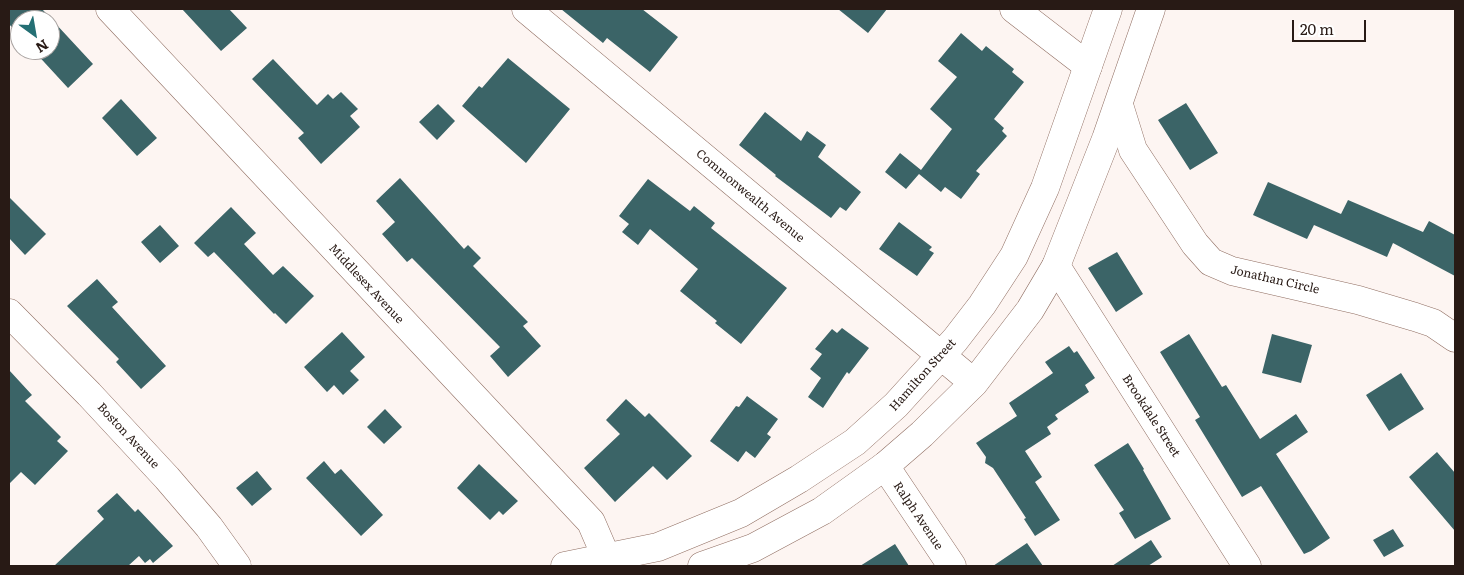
<!DOCTYPE html>
<style>
body{margin:0}
#map{position:relative;width:1464px;height:575px;overflow:hidden;background:#fdf5f2;font-family:Literata,serif}
canvas{display:block}
.frame{position:absolute;inset:0;border:10px solid #281a15;pointer-events:none}
.north{position:absolute;left:10px;top:10px;width:50px;height:50px;box-sizing:border-box;background:#fff;border:1px solid #a9a3a1;border-radius:50%;rotate:148deg;font-size:14px;font-weight:700;line-height:20px;text-align:center;color:#281a15}
.north::after{content:'';display:block;margin:auto;width:18px;height:22px;background:#246f74;clip-path:polygon(50% 0,100% 100%,50% 72%,0 100%)}
.scale{position:absolute;left:1292px;top:20px;width:74px;height:22px;box-sizing:border-box;border:2px solid #281a15;border-top:0;padding-left:6px;font-size:15px;line-height:18px;white-space:nowrap;color:#281a15;-webkit-text-stroke:4px #fff;paint-order:stroke}
</style>
<div id="map">
<canvas width="1464" height="575"></canvas>
<div class="frame"></div>
<div class="north">N</div>
<div class="scale">20 m</div>
</div>
<script>
const ctx = document.querySelector('canvas').getContext('2d');
ctx.lineJoin = 'round';
function fillPath(path, color) { ctx.fillStyle = color; ctx.fill(path, 'evenodd'); }
const toPath = rows => new Path2D(rows.map(r => 'M' + r).join(''));
function strokePath(path, color, width, dash) { ctx.strokeStyle = color; ctx.lineWidth = width; ctx.lineCap = dash ? 'butt' : 'round'; ctx.setLineDash(dash || []); ctx.stroke(path); }
function write(font, color, halo, rows, align = 'center') {
  ctx.font = font + ' Literata,serif'; ctx.lineWidth = 5; ctx.setLineDash([]); ctx.textBaseline = 'middle'; ctx.strokeStyle = halo; ctx.fillStyle = color; for (const [text, x, y, turn = 0] of rows) {
    ctx.save(); ctx.translate(x, y); ctx.rotate((+turn || 0) * Math.PI / 180); ctx.textAlign = isNaN(turn) ? turn : align; if (halo) ctx.strokeText(text, 0, 0); ctx.fillText(text, 0, 0); ctx.restore();
  }
}
const building = toPath([
 [9,9,42,9,93,64,68,88,33,50,50,50,50,20,20,20,20,36,9,24],
 [182,9,229,9,247,28,221,51],
 [561,9,642,9,678,37,650,72,607,38,603,43],
 [838,9,887,9,868,33],
 [961,33,982,51,986,46,1014,69,1012,72,1024,82,994,119,1004,128,1002,131,1007,136,976,171,980,174,961,199,945,187,941,192,919,174,906,189,885,172,900,153,921,170,952,129,930,109,957,77,938,61],
 [508,58,570,109,526,163,462,106,479,86,482,88],
 [273,59,317,105,328,94,333,99,341,92,358,109,350,116,360,127,321,164,298,138,304,133,252,79],
 [121,99,157,138,137,156,102,118],
 [1186,103,1218,153,1190,170,1158,120],
 [438,104,455,121,437,140,419,122],
 [765,112,801,141,807,131,826,145,818,157,861,192,846,211,840,207,831,218,775,176,776,175,739,145],
 [400,178,464,249,468,245,481,258,473,266,528,322,523,326,541,346,508,377,490,356,500,347,412,258,407,262,382,234,395,222,376,201],
 [648,179,690,211,694,206,715,223,711,228,787,288,741,344,715,323,717,321,680,291,698,269,650,229,638,245,622,232,629,224,619,216],
 [1268,182,1341,214,1348,200,1423,232,1429,221,1455,235,1455,276,1393,243,1387,257,1314,225,1307,239,1253,215],
 [9,197,46,234,25,255,9,238],
 [231,207,256,233,244,244,273,275,283,266,314,296,286,324,275,313,274,314,214,252,208,257,194,243],
 [899,222,932,247,929,250,934,253,917,276,879,249],
 [160,225,179,246,160,263,141,242],
 [1117,252,1143,294,1116,312,1088,268],
 [97,279,118,302,112,307,166,366,141,389,116,362,119,359,67,306],
 [842,328,869,348,849,374,847,372,823,408,808,397,821,378,810,369,822,354,815,349,832,329,837,333],
 [342,332,365,357,350,371,359,380,343,395,334,385,327,392,304,367],
 [1189,334,1222,387,1226,385,1260,439,1296,414,1308,432,1276,454,1330,538,1311,551,1304,554,1261,486,1242,497,1195,420,1200,417,1160,352],
 [1272,334,1312,345,1301,383,1262,373],
 [1069,346,1074,353,1077,351,1095,378,1085,385,1089,392,1055,415,1058,419,1047,427,1051,434,1025,451,1042,477,1035,482,1060,520,1035,536,1024,519,1026,518,993,468,985,463,986,457,976,443,1017,416,1009,403,1053,373,1045,362],
 [9,370,32,395,25,401,61,437,57,441,68,451,35,485,21,472,9,484],
 [1401,373,1424,409,1389,431,1366,395],
 [747,396,778,419,767,434,771,437,755,458,746,451,738,462,710,441,736,406,739,407],
 [626,399,645,417,649,413,692,456,667,480,653,466,615,502,584,468,620,434,606,420],
 [385,409,402,427,384,444,367,427],
 [1128,443,1144,469,1143,470,1171,519,1135,539,1119,513,1124,510,1094,465],
 [1437,452,1455,473,1455,531,1409,477],
 [324,461,335,474,341,469,383,515,361,536,306,478],
 [479,464,518,501,503,515,499,511,490,520,457,488],
 [257,471,272,489,252,506,236,488],
 [117,493,135,512,138,509,173,546,153,563,150,559,145,563,139,556,128,566,54,566,104,519,97,511],
 [1393,529,1404,546,1384,557,1373,540],
 [1151,540,1162,557,1148,566,1112,566],
 [1027,543,1043,566,993,566],
 [895,544,909,566,860,566]
]);
const street = toPath([
 [110,9,591,522,610,566],
 [1014,9,1088,66],
 [1119,105,1133,150,1195,244,1211,262,1232,271,1358,300,1415,317,1433,323,1455,338],
 [1056,266,1247,566],
 [9,313,89,394,167,478,209,527,237,566],
 [885,466,952,566]
]);
const secondary = toPath([
 [526,9,974,383],
 [565,566,658,547,741,513,799,479,855,442,896,405,955,340,982,305,1014,256,1045,188,1108,9],
 [702,566,753,548,822,511,885,466,922,434,974,383,1030,310,1056,266,1106,139,1151,9]
]);
const streetNames = [
 ["Commonwealth Avenue",750,196,40],
 ["Jonathan Circle",1275,280,13],
 ["Middlesex Avenue",366,284,47],
 ["Hamilton Street",923,375,-48],
 ["Brookdale Street",1151,416,57],
 ["Boston Avenue",128,436,47],
 ["Ralph Avenue",918,516,56]
];
fillPath(building, '#3b6467');
strokePath(street, '#906e62', 29);
strokePath(secondary, '#906e62', 29);
strokePath(street, '#fff', 28);
strokePath(secondary, '#fff', 28);
write('12px', '#281a15', '#fff', streetNames);
</script>
